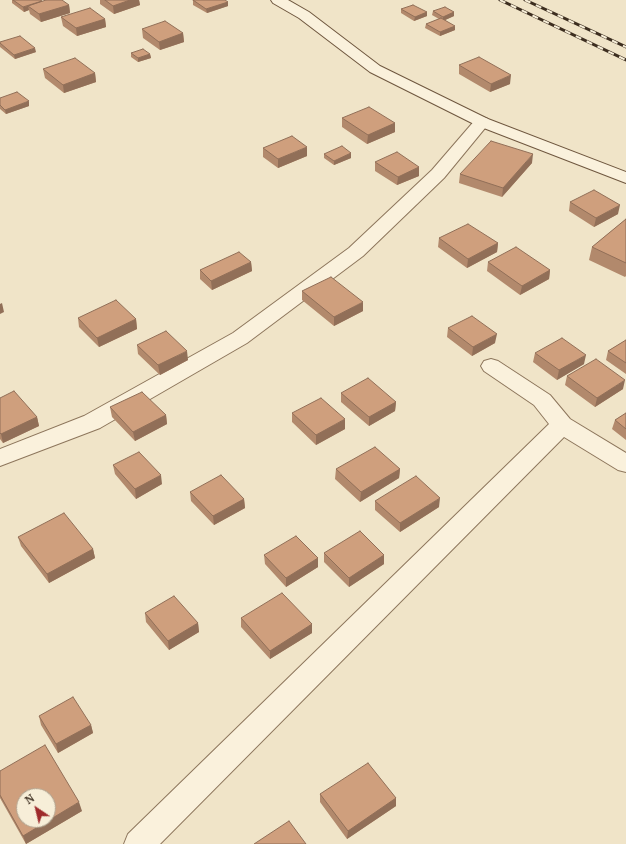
<!DOCTYPE html>
<style>
body{margin:0}
#map{position:relative;width:626px;height:844px;overflow:hidden;background:#f0e4c8;font-family:"PT Serif",serif}
canvas{display:block}
.north{position:absolute;left:16px;top:788px;width:40px;height:40px;box-sizing:border-box;background:#f7eed8;border:1px solid #ada18e;border-radius:50%;rotate:325deg;font-size:11px;font-weight:700;line-height:16px;text-align:center;color:#3d2e20}
.north::after{content:'';display:block;margin:auto;width:14px;height:18px;background:#9e2a2b;clip-path:polygon(50% 0,100% 100%,50% 72%,0 100%)}
</style>
<div id="map">
<canvas width="626" height="844"></canvas>
<div class="north">N</div>
</div>
<script>
const ctx = document.querySelector('canvas').getContext('2d');
ctx.lineJoin = 'round';
const toPath = rows => new Path2D(rows.map(r => 'M' + r).join(''));
function strokePath(path, color, width, dash) { ctx.strokeStyle = color; ctx.lineWidth = width; ctx.lineCap = dash ? 'butt' : 'round'; ctx.setLineDash(dash || []); ctx.stroke(path); }
function fillPath(path, color) { ctx.fillStyle = color; ctx.fill(path, 'evenodd'); }
const minor = toPath([
 [482,117,488,119,490,122,444,178,363,256,247,343,100,428,0,466,0,449,84,416,233,333,349,248,432,170,476,119,482,117],
 [491,359,498,361,550,395,570,419,626,453,626,472,618,470,564,437,160,844,124,844,128,834,549,424,534,405,484,371,481,366,484,361,491,359]
]);
const secondary = toPath([
 [271,0,288,0,309,12,380,66,488,119,626,172,626,183,476,125,370,72,299,18,273,3,271,0]
]);
const rail = toPath([
 [500,0,626,60],
 [525,0,626,47]
]);
const wall = toPath([
 [12,0,40,0,42,1,69,5,70,13,41,22,30,14,29,10,24,12,12,3],
 [100,0,139,0,140,5,114,14,100,4],
 [193,0,228,2,228,6,207,13,193,5],
 [401,9,427,12,427,16,414,21,401,13],
 [433,11,454,12,454,16,445,20,455,30,440,36,425,28,426,24,439,19,432,15],
 [61,17,105,19,106,27,77,36,63,26],
 [142,29,183,33,184,42,160,50,143,38],
 [0,42,36,52,15,59,0,47],
 [131,53,150,54,151,58,138,62,131,57],
 [459,65,510,84,490,92,459,74],
 [43,69,95,73,96,82,64,93,45,78],
 [0,98,29,106,6,114,0,109],
 [342,118,395,123,395,132,367,144,342,127],
 [263,148,307,156,278,168,263,157],
 [351,153,351,158,334,165,324,158,324,154],
 [375,162,419,167,419,176,397,185,375,171],
 [532,163,502,197,459,183,460,174],
 [570,202,618,214,594,227,569,211],
 [626,219,626,276,625,277,589,260,592,247],
 [439,238,498,243,497,252,467,268,438,247],
 [251,262,252,271,212,290,200,279,200,270],
 [488,262,550,270,549,279,520,295,487,271],
 [302,291,363,311,334,326,302,300],
 [78,318,136,319,137,329,99,347,79,327],
 [448,328,495,343,472,356,447,337],
 [626,340,626,374,606,360,608,351],
 [137,345,188,360,160,375,138,354],
 [535,353,584,364,557,380,533,362],
 [567,376,623,389,595,407,565,385],
 [341,393,396,402,395,411,369,426,341,402],
 [0,398,37,417,39,426,3,443,0,439],
 [110,407,166,415,167,424,135,441,112,417],
 [292,413,345,429,316,445,292,422],
 [626,413,626,440,612,429,615,420],
 [113,465,162,484,136,499,115,474],
 [336,469,400,469,399,478,360,502,335,479],
 [190,492,244,499,245,508,214,525,191,501],
 [375,501,439,507,400,532,375,510],
 [18,537,93,549,95,558,49,583,21,546],
 [324,553,384,555,384,564,349,587,324,562],
 [264,555,318,558,318,567,286,587,265,564],
 [145,613,198,623,199,632,169,650,146,622],
 [241,618,312,624,312,633,270,659,241,627],
 [39,716,91,725,93,733,58,753,41,725],
 [0,771,82,811,26,844,0,798],
 [320,794,396,798,396,806,347,839,320,802]
]);
const shadedWall = toPath([
 [130,0,139,0,140,5,114,14,113,6],
 [228,2,228,6,207,13,206,9],
 [69,5,70,13,41,22,39,14],
 [28,6,29,10,24,12,23,7],
 [427,12,427,16,414,21,415,17],
 [454,12,454,16,443,21,443,17],
 [105,19,106,27,77,36,76,28],
 [455,26,455,30,440,36,440,32],
 [183,33,184,42,160,50,159,42],
 [35,48,36,52,15,59,14,55],
 [150,54,151,58,138,62,138,58],
 [95,73,96,82,64,93,63,85],
 [511,75,510,84,490,92,491,84],
 [29,101,29,106,6,114,5,110],
 [395,123,395,132,367,144,368,135],
 [307,147,307,156,278,168,278,159],
 [351,153,351,158,334,165,334,161],
 [533,154,532,163,502,197,503,188],
 [419,167,419,176,397,185,398,177],
 [620,205,618,214,594,227,596,218],
 [498,243,497,252,467,268,468,259],
 [251,262,252,271,212,290,211,281],
 [550,270,549,279,520,295,522,286],
 [363,302,363,311,334,326,334,317],
 [2,303,4,312,0,314,0,304],
 [136,319,137,329,99,347,97,338],
 [497,334,495,343,472,356,473,347],
 [187,351,188,360,160,375,158,365],
 [586,355,584,364,557,380,559,370],
 [625,380,623,389,595,407,597,398],
 [396,402,395,411,369,426,369,417],
 [166,415,167,424,135,441,133,432],
 [37,417,39,426,3,443,1,434],
 [345,419,345,429,316,445,316,435],
 [400,469,399,478,360,502,361,492],
 [161,475,162,484,136,499,135,489],
 [440,498,439,507,400,532,400,523],
 [244,499,245,508,214,525,213,516],
 [93,549,95,558,49,583,47,574],
 [384,555,384,564,349,587,349,578],
 [318,558,318,567,286,587,286,578],
 [198,623,199,632,169,650,168,641],
 [312,624,312,633,270,659,270,651],
 [91,725,93,733,58,753,56,744],
 [396,798,396,806,347,839,348,831],
 [79,802,82,811,26,844,23,836]
]);
const building = toPath([
 [13,0,40,0,42,1,23,7,13,0],
 [46,0,62,0,69,5,39,14,28,6,46,0],
 [105,0,130,0,113,6,105,0],
 [193,0,225,0,228,2,206,9,193,0],
 [413,5,427,12,415,17,401,9,413,5],
 [445,7,454,12,443,17,433,11,445,7],
 [90,8,105,19,76,28,61,17,90,8],
 [441,18,455,26,440,32,426,24,441,18],
 [165,21,183,33,159,42,142,29,165,21],
 [20,36,35,48,14,55,0,43,0,42,20,36],
 [143,49,150,54,138,58,131,53,143,49],
 [479,57,511,75,491,84,459,65,479,57],
 [75,58,95,73,63,85,43,69,75,58],
 [17,92,29,101,5,110,0,105,0,98,17,92],
 [369,107,395,123,368,135,342,118,369,107],
 [292,136,307,147,278,159,263,148,292,136],
 [491,141,533,154,503,188,460,174,491,141],
 [342,146,351,153,334,161,324,154,342,146],
 [397,152,419,167,398,177,375,162,397,152],
 [594,190,620,205,596,218,570,202,594,190],
 [626,219,626,263,592,247,626,219],
 [468,224,498,243,468,259,439,238,468,224],
 [516,247,550,270,522,286,488,262,516,247],
 [239,252,251,262,211,281,200,270,239,252],
 [331,277,363,302,334,317,302,291,331,277],
 [116,300,136,319,97,338,78,318,116,300],
 [472,316,497,334,473,347,448,328,472,316],
 [166,331,187,351,158,365,137,345,166,331],
 [562,338,586,355,559,370,535,353,562,338],
 [626,340,626,363,608,351,626,340],
 [596,359,625,380,597,398,567,376,596,359],
 [368,378,396,402,369,417,341,393,368,378],
 [14,391,37,417,1,434,0,433,0,398,14,391],
 [142,392,166,415,133,432,110,407,142,392],
 [321,398,345,419,316,435,292,413,321,398],
 [626,413,626,429,615,420,626,413],
 [375,447,400,469,361,492,336,469,375,447],
 [139,452,161,475,135,489,113,465,139,452],
 [221,475,244,499,213,516,190,492,221,475],
 [416,476,440,498,400,523,375,501,416,476],
 [64,513,93,549,47,574,18,537,64,513],
 [360,531,384,555,349,578,324,553,360,531],
 [296,536,318,558,286,578,264,555,296,536],
 [282,593,312,624,270,651,241,618,282,593],
 [174,596,198,623,168,641,145,613,174,596],
 [73,697,91,725,56,744,39,716,73,697],
 [45,745,79,802,23,836,0,795,0,771,45,745],
 [24,796,48,796,48,820,24,820,24,796],
 [368,763,396,798,348,831,320,794,368,763],
 [289,821,306,844,254,844,289,821]
]);
strokePath(minor, '#8d765c', 2);
strokePath(secondary, '#6f573f', 2);
fillPath(minor, '#faf1dc');
fillPath(secondary, '#faf1dc');
strokePath(rail, '#3d2e20', 3);
strokePath(rail, '#f7eed8', 2, [6]);
fillPath(wall, '#b2896c');
fillPath(shadedWall, '#916f58');
fillPath(building, '#cf9f7d');
strokePath(building, '#916f58', 1);
</script>
